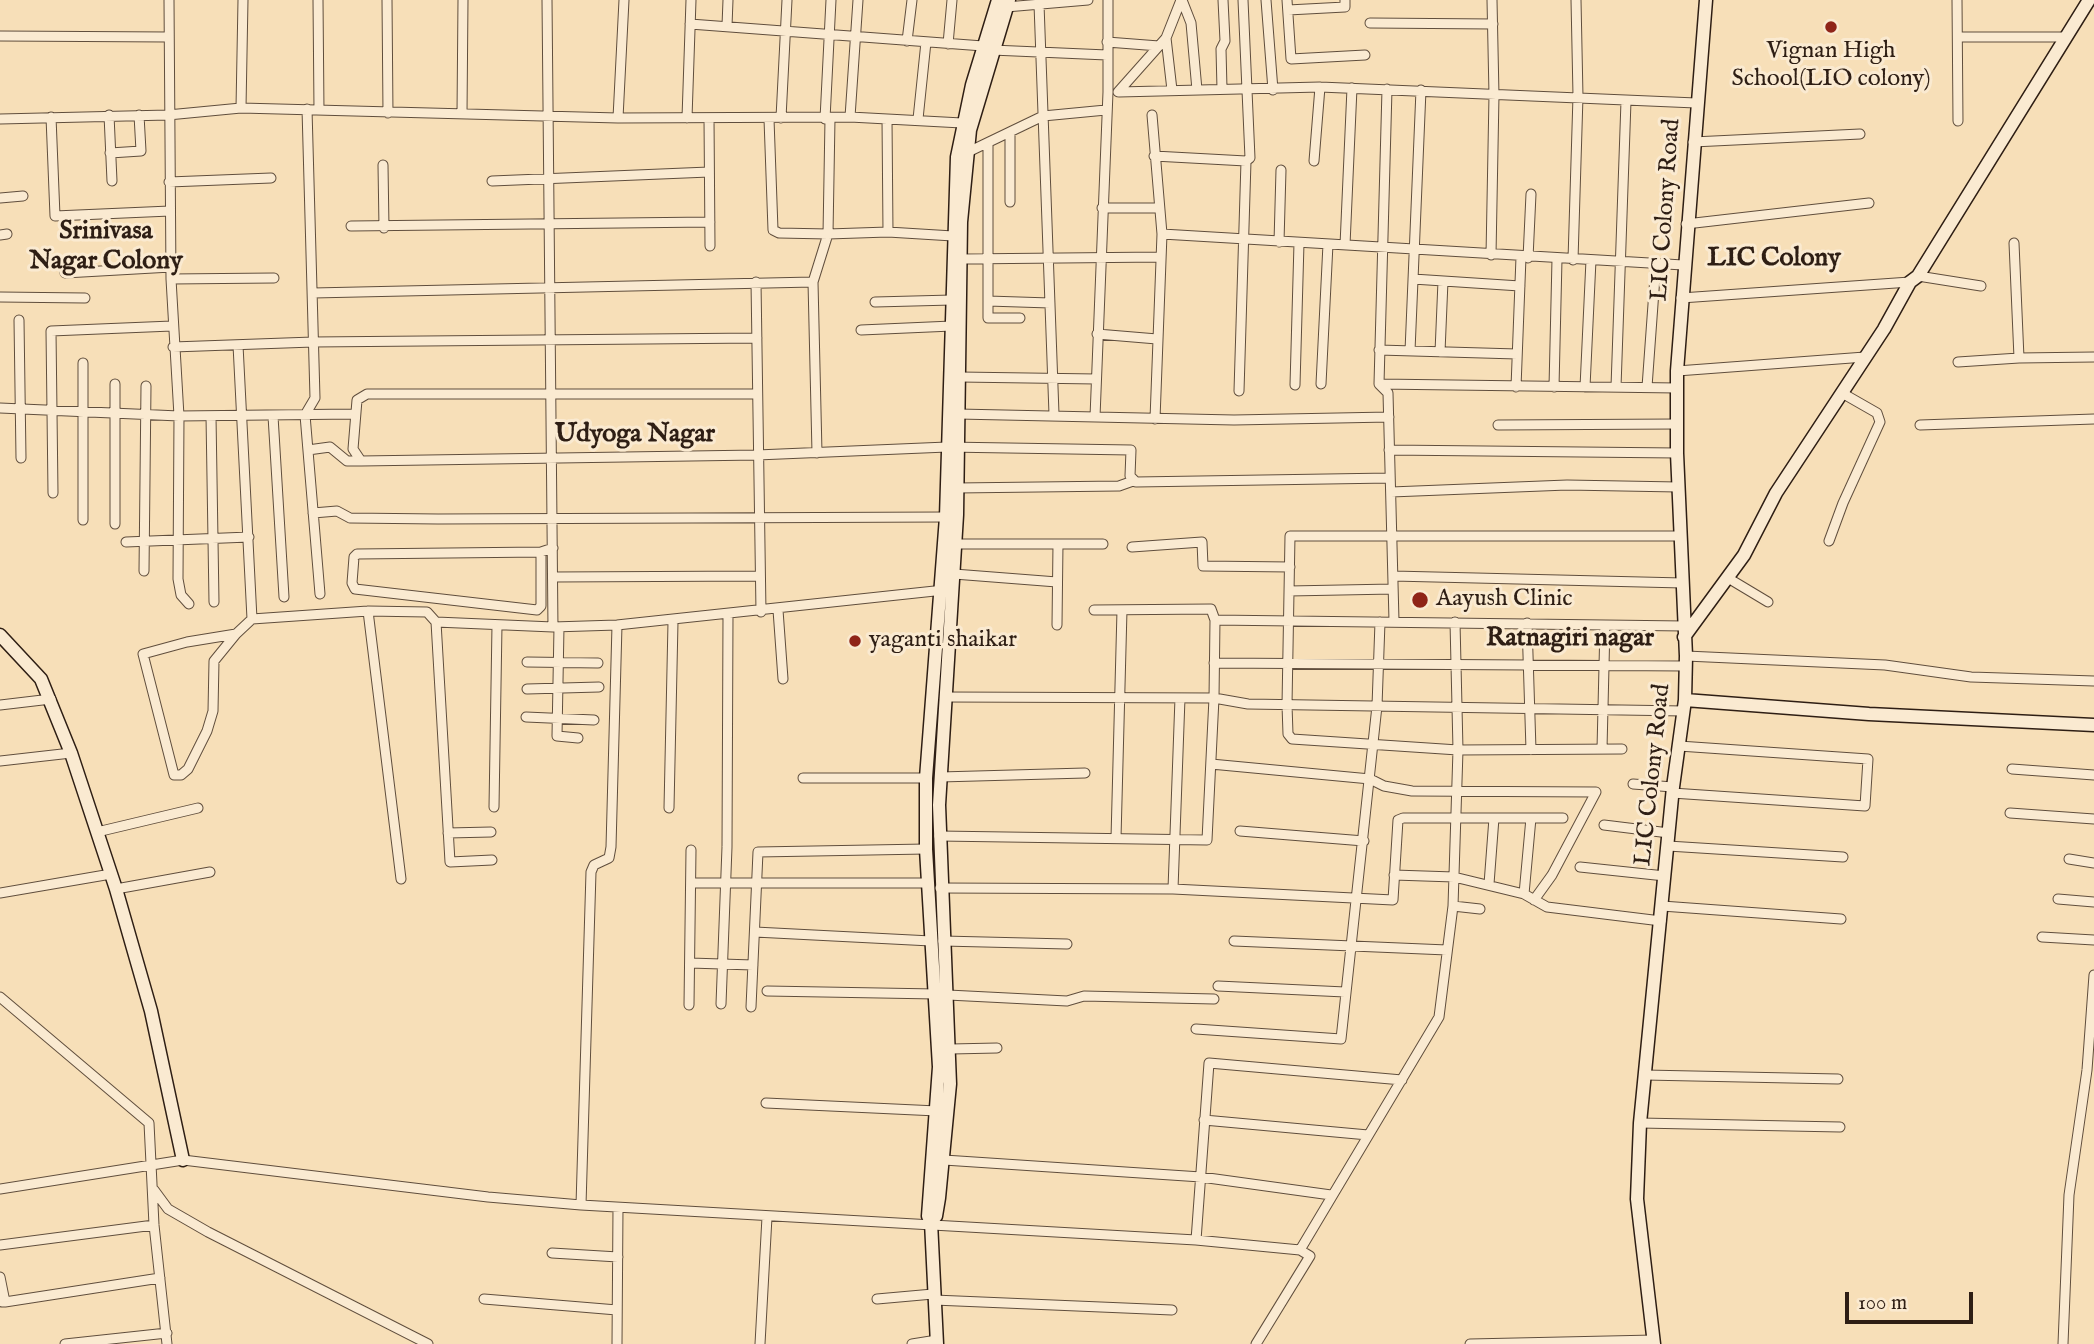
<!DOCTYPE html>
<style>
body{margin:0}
#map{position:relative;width:2094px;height:1344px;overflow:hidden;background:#f7dfb8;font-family:"IM FELL English",serif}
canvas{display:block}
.scale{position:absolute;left:1845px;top:1292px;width:128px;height:32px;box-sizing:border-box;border:4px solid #2e1e14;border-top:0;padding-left:9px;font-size:21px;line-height:24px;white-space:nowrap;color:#2e1e14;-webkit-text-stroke:5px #faead1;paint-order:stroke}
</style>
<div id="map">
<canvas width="2094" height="1344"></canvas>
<div class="scale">100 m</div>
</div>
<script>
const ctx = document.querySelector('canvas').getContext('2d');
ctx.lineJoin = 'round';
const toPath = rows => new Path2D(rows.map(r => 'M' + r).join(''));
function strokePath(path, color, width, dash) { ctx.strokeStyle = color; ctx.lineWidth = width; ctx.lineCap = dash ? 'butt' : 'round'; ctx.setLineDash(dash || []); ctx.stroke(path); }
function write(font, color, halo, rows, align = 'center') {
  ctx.font = font + ' "IM FELL English",serif'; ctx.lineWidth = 6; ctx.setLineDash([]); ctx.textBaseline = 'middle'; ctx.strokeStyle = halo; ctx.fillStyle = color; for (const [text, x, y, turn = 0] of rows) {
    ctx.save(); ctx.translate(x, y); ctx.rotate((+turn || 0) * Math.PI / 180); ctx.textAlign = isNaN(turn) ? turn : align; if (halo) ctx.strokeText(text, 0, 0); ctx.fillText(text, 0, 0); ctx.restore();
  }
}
const street = toPath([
 [169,0,171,279,179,416,178,579,181,595,189,604],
 [318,0,319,110],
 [387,0,388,113],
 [547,0,553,627],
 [1182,0,1191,23,1197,90],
 [1266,0,1273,90],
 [1287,0,1291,59,1365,55],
 [1957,0,1958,121],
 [1039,4,1054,414],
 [1006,7,1088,0],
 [1288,10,1345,7,1345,0],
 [1370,23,1493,24],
 [690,24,983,46],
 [727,26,728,0],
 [0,36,168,37],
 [1959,37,2066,37],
 [1166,38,1172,90],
 [907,41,912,0],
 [1107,42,1159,46],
 [948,44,952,0],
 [992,50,1107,55],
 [1222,89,1221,49,1225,41,1223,0],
 [1387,89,1379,384,1388,393,1394,621],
 [1118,92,1166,38,1181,0],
 [1119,92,1320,87,1696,103],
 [241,108,243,0],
 [307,109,315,398,305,415,320,594],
 [462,114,463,0],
 [109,115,112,181],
 [1152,115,1162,234,1155,419],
 [51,117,55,216,170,211],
 [850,117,858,0],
 [618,118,624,0],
 [687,118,691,0],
 [709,118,710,246],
 [781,118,787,0],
 [0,119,168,115,241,108,618,118,850,117,962,123],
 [769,119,773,230,779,233,828,234,888,232,887,119],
 [825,119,831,0],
 [918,119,926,42],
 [1693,142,1860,134],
 [988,143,988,318,1020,318],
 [110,153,141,151,139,115],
 [966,153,1043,116,1106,110],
 [1154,156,1246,161],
 [1314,161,1320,87],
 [383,165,384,228],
 [492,181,709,172],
 [169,182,271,178],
 [0,198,23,196],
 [1010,202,1010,132],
 [1102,208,1158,208],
 [1686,224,1869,203],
 [351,226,710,222],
 [888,232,953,236],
 [1162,234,1683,265],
 [0,235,7,234],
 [1279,242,1281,170],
 [2014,243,2019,358,2094,357],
 [1345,245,1352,88],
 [1491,255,1494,95,1492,0],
 [1528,258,1531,194],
 [961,259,1161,257],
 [1573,260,1578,96,1576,0],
 [65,273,171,267],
 [1918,276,1981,286],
 [171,279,274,278],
 [1413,279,1520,286],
 [756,282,761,612],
 [813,282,817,453],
 [313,293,813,282,828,234,830,119],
 [0,297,85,298],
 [1681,298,1910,282],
 [988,301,1050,303],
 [875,302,952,300],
 [19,320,21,458],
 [861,330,952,326],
 [1097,334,1157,339],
 [238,345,252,619],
 [173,347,313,342,757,338],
 [1379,350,1517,354],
 [1410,351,1421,90],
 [1440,352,1443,281],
 [1958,362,2019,358],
 [83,363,83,520],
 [1677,371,1865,357],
 [960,377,1096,379],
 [1321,384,1328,244],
 [1379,384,1677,388],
 [1295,385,1299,243],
 [1516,387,1521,257],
 [1554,387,1557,259],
 [1585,387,1591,260],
 [1616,387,1626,101],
 [1647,387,1656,263],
 [1239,391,1246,161,1250,158,1243,0],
 [757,394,367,394,357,400,353,449,361,461,757,455,947,447,1131,450,1130,476,1136,482,1390,478],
 [0,408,179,416,354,414],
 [958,414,1234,420,1389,417],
 [211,416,214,602],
 [273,416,284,597],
 [1095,417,1108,92,1108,0],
 [1498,425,1677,424],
 [1920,425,2094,419],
 [308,450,330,447,347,461,361,461],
 [1389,450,1677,453],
 [957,488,1119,486,1133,481],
 [1391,492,1567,485,1678,487],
 [53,493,51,331,172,326],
 [313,513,337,511,350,518,438,519,946,517],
 [115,524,115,384],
 [1829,541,1843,503,1880,422,1877,413,1842,393],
 [126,542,249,537],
 [955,544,1103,544],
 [1132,547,1202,542,1203,566,1290,567],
 [541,552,541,606,537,610,355,589,352,583,354,557,357,554,541,552,553,548],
 [144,571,146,386],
 [954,574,1057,582],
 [1393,576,1683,583],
 [553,577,760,576],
 [1728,578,1768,602],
 [1289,591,1393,589],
 [778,610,783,679],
 [368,611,401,879],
 [1215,620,1684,626],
 [436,622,450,862,492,860],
 [1527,623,1531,750],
 [1057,625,1058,544],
 [559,627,557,736,578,738],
 [236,634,214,661,213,711,207,731,188,769,181,775,174,775,143,654,187,642,236,634,252,619,368,611,427,612,436,622,553,627,617,625,944,590],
 [1686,656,1885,665,1971,677,2094,681],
 [527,662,598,663],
 [1214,663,1686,666],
 [527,689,599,687],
 [945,697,1214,698,1248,704,1684,711],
 [0,705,51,699],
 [526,717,594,720],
 [1602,749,1605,625],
 [1622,749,1458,750,1292,739,1288,734,1287,705,1290,536,1681,536],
 [0,761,71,753],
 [1211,764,1370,779,1384,786,1412,791,1596,792,1552,875,1534,900],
 [2012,769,2094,775],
 [940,777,1085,773],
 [803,778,926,778],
 [1633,784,1673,787],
 [1672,793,1865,806,1868,759,1679,746],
 [494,807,497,625],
 [669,808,673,622],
 [2010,813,2094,819],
 [1604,825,1669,833],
 [1240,831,1364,841],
 [97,832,198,808],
 [448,833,491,832],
 [939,836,1207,840,1214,698,1215,620,1211,609,1094,610],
 [1116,838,1122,610],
 [1668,846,1843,857],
 [2069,859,2094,863],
 [1580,867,1665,876],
 [1394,875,1454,877,1524,894,1547,907,1661,921],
 [691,883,927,883],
 [1489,884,1494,818],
 [940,888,1173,889,1393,900,1398,820,1403,818,1563,818],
 [116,889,210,872],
 [1173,889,1180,698],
 [0,893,111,874],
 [1524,894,1531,818],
 [2058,899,2094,902],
 [1453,906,1480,909],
 [1662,906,1841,919],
 [755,932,931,941],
 [2042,937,2094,940],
 [943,941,1067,944],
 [1234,941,1447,950],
 [690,963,753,965],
 [1218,986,1345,992],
 [767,991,936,994],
 [948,995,1067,1001,1084,996,1214,999],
 [0,997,149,1123,154,1225,167,1344],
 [721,1004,727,847,728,616],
 [689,1005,691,850],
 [751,1007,758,852,926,849],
 [1196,1029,1341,1039,1377,706,1380,622],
 [951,1049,997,1048],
 [1645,1075,1838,1079],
 [766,1103,937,1111],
 [1204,1120,1368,1135],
 [1640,1123,1840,1127],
 [944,1160,1201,1177,1331,1195],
 [0,1189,183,1160,488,1197,581,1205,1196,1240,1300,1250],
 [154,1190,168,1209,208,1232,428,1344],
 [581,1205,591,872,594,865,609,858,611,847,617,625],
 [1196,1240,1209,1063,1402,1080],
 [0,1245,154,1225],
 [552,1253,618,1257],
 [0,1277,5,1302,2,1302],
 [484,1299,617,1310],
 [877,1299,933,1294],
 [934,1300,1172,1310],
 [5,1302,160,1278],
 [65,1344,167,1333],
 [617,1344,618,1208],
 [760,1344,767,1217],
 [912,1344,937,1340],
 [1256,1344,1310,1256,1300,1250,1439,1017,1453,906,1458,750,1455,622],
 [1470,1344,1654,1340],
 [2063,1344,2069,1195,2087,1070,2094,975]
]);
const secondary = toPath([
 [0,635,41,679,71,753,116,889,151,1011,183,1160],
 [1684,637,1744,555,1776,493,1884,329,1910,282,1918,276,2089,0],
 [1685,700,1869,714,2094,725],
 [931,1222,936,1216,939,1198,950,1084,939,805,957,515,961,222,970,130,1009,0],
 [937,1344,931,1222,928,1216,939,1067,926,849,926,778,946,517,957,157,972,85,998,0],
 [1654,1344,1637,1199,1640,1123,1673,787,1685,700,1686,656,1677,453,1677,371,1706,0]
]);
const markers = [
 [1831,27,7,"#8f2418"],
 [1420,600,9,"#8f2418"],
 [855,641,7,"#8f2418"]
];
const poiNames = [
 ["Vignan High",1831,52,"center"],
 ["School(LIO colony)",1831,80,"center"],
 ["Aayush Clinic",1436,600],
 ["yaganti shaikar",869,641]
];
const streetNames = [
 ["LIC Colony Road",1667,210,-86],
 ["LIC Colony Road",1654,775,-84]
];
const neighbourhoodNames = [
 ["Srinivasa",106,233],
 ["Nagar Colony",106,263],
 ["LIC Colony",1774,260],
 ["Udyoga Nagar",635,436],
 ["Ratnagiri nagar",1570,640]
];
strokePath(street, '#604e3d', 11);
strokePath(secondary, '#2e1e14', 15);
strokePath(street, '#faead1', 9);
strokePath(secondary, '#faead1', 12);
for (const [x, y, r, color] of markers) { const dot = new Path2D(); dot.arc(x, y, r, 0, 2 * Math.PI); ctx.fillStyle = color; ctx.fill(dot); strokePath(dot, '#faead1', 2.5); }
write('24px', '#2e1e14', '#faead1', poiNames, 'left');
write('24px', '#2e1e14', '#faead1', streetNames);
write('bold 26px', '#2e1e14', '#faead1', neighbourhoodNames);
</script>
